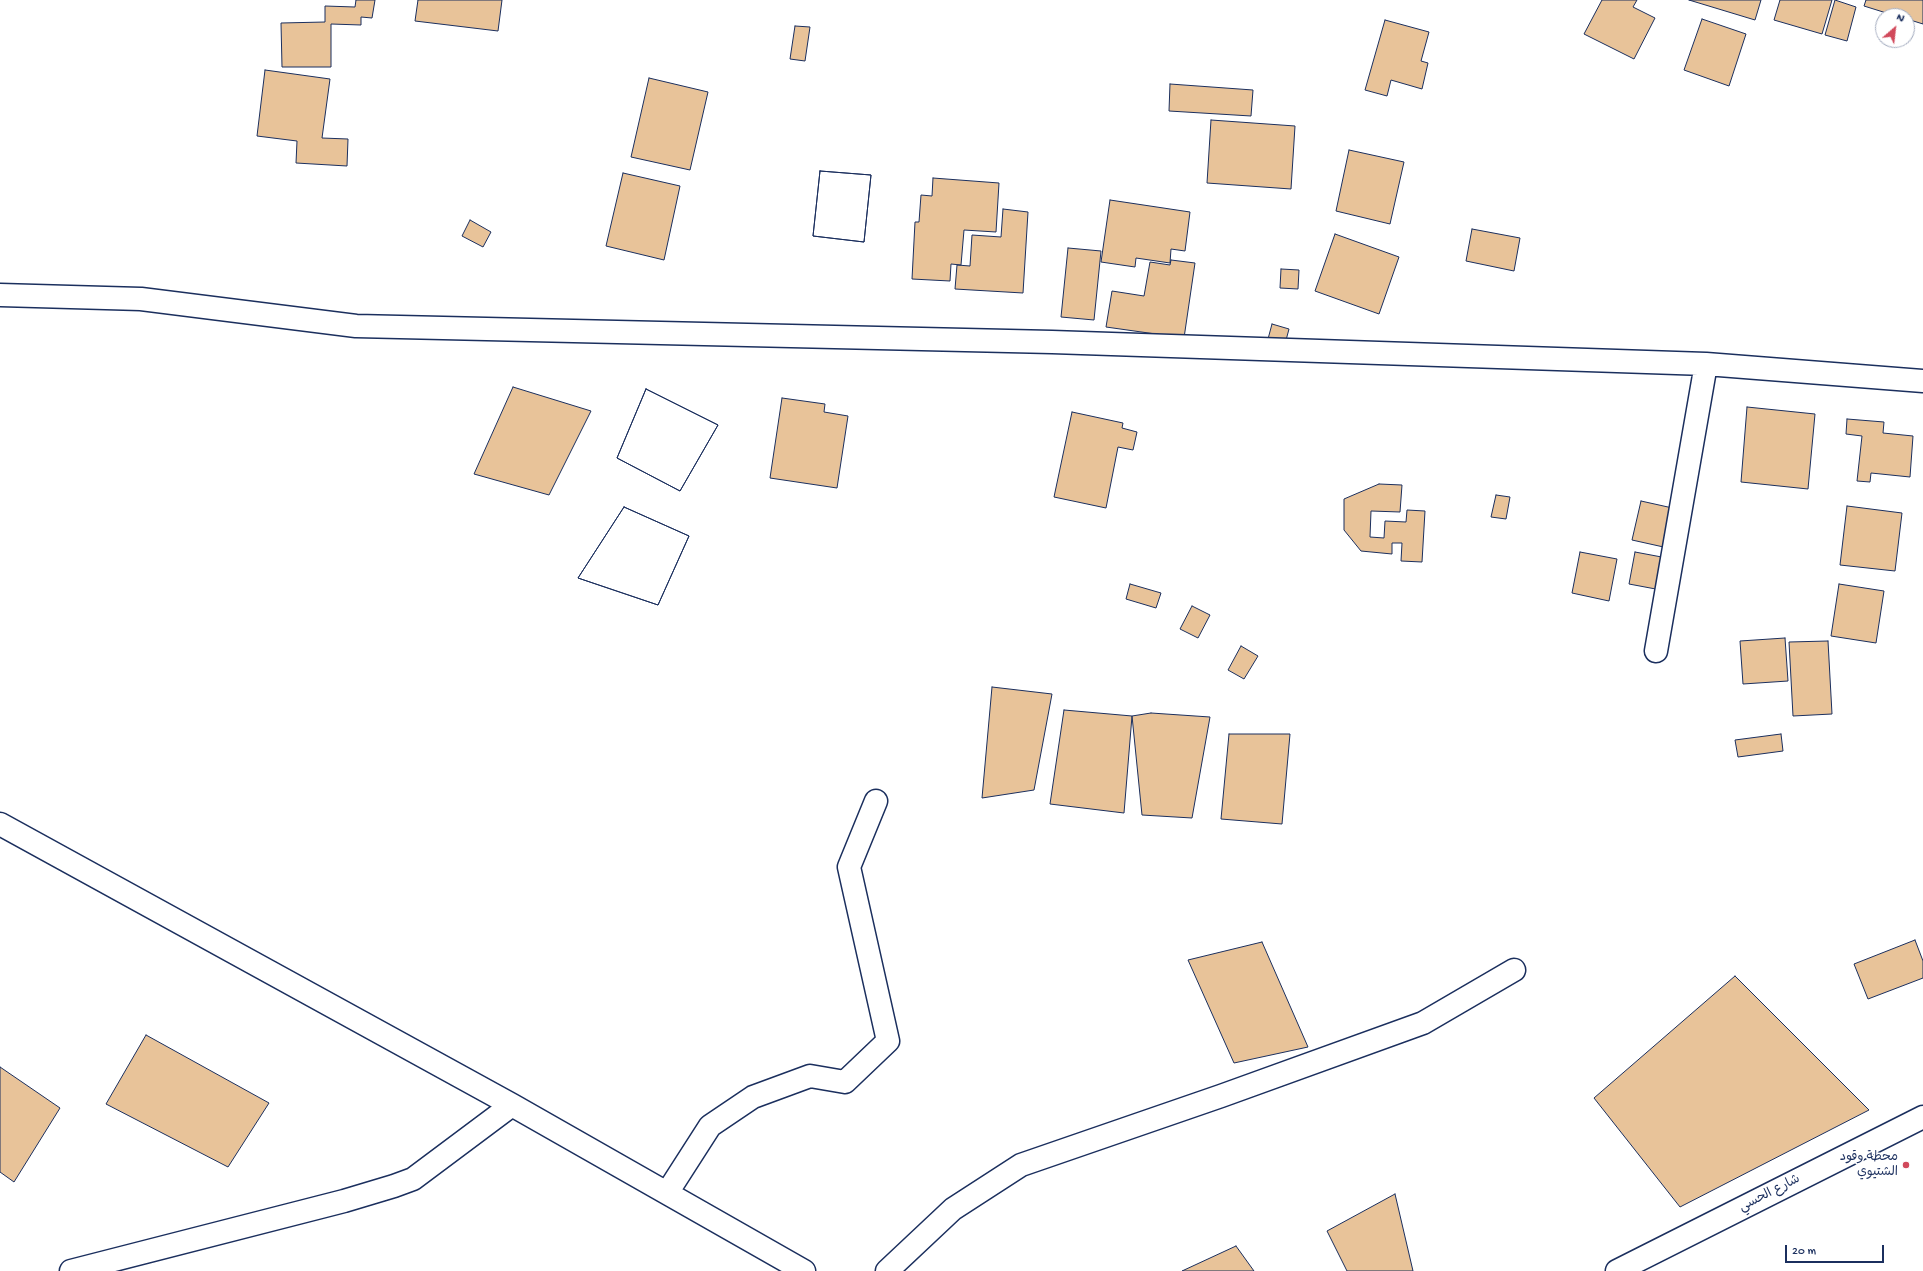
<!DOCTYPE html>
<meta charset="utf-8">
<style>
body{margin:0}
#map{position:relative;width:1923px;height:1271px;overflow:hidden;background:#fff;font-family:"Gochi Hand",sans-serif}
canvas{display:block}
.north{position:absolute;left:1875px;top:8px;width:40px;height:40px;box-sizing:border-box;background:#fff;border:1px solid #a4acbf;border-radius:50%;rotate:28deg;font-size:11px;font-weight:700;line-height:16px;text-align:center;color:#1b2f5e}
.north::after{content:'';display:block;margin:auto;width:14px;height:18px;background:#d1495b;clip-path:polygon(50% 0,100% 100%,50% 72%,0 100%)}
.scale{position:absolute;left:1785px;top:1245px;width:99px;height:18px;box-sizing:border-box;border:2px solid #1b2f5e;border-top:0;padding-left:5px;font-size:12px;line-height:14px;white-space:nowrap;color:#1b2f5e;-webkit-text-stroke:3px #fff;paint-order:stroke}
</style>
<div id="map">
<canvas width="1923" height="1271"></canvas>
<div class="north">N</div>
<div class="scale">20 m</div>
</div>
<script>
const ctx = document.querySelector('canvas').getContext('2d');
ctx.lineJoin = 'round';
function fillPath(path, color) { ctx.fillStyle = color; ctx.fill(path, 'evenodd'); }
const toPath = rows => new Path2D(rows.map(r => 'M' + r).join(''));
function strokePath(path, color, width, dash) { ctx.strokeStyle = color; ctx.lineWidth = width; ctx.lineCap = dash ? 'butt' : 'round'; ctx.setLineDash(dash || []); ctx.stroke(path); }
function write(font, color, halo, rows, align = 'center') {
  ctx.font = font + ' "Gochi Hand","Playpen Sans Arabic",sans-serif'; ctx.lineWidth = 3; ctx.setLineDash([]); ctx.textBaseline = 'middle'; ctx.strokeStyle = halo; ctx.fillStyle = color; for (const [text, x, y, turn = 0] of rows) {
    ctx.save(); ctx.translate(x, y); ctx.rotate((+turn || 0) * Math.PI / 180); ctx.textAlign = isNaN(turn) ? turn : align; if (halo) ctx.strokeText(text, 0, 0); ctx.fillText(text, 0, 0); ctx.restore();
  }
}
const building = toPath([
 [356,0,375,0,372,18,361,17,361,25,331,24,331,67,282,67,281,23,325,22,325,6,355,7,356,0],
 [418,0,502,0,498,31,415,21,418,0],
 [1602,0,1637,0,1633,7,1655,18,1634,59,1584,34,1602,0],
 [1689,0,1761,0,1755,20,1689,0],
 [1780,0,1832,0,1822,34,1774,20,1780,0],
 [1835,0,1856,7,1847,41,1825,35,1835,0],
 [1866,0,1923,0,1923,24,1907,19,1907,16,1896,16,1864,6,1866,0],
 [1702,19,1746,34,1729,86,1684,70,1702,19],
 [1385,20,1429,32,1421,61,1428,63,1422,89,1391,80,1387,96,1365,90,1385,20],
 [795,26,810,27,805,61,790,59,795,26],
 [265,70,330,79,322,138,348,139,347,166,296,163,297,141,257,136,265,70],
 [649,78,708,92,690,170,631,157,649,78],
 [1170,84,1253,90,1251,116,1169,111,1170,84],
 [1211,120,1295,126,1291,189,1207,183,1211,120],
 [1349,150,1404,162,1390,224,1336,211,1349,150],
 [820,171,871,175,864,242,813,236,820,171],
 [820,171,871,175,864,242,813,236,820,171],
 [623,173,680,186,664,260,606,246,623,173],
 [933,178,999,183,996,232,964,230,961,265,951,264,950,281,912,279,915,222,919,222,921,195,932,196,933,178],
 [1110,200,1190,212,1185,251,1171,249,1170,263,1136,258,1135,267,1101,262,1110,200],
 [1003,209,1028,212,1023,293,955,289,957,265,970,266,972,235,1001,237,1003,209],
 [470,220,491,232,483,247,462,236,470,220],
 [1472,229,1520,238,1514,271,1466,261,1472,229],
 [1335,234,1399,257,1379,314,1315,291,1335,234],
 [1068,248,1101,251,1094,320,1061,317,1068,248],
 [1171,260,1195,263,1184,338,1106,327,1112,291,1144,296,1150,262,1170,265,1171,260],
 [1281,269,1299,270,1298,289,1280,288,1281,269],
 [1272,324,1289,329,1285,344,1268,339,1272,324],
 [513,387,591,411,549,495,474,474,513,387],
 [646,389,718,425,680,491,617,458,646,389],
 [646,389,718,425,680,491,617,458,646,389],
 [782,398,825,404,824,412,848,416,837,488,770,478,782,398],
 [1747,407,1815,414,1808,489,1741,482,1747,407],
 [1072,412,1123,423,1122,428,1137,432,1133,450,1118,447,1106,508,1054,497,1072,412],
 [1847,419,1884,422,1883,433,1913,436,1910,477,1871,473,1870,482,1857,481,1862,436,1846,434,1847,419],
 [1379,484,1402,485,1400,512,1371,511,1370,537,1384,538,1385,521,1406,522,1407,510,1425,511,1422,562,1401,561,1402,543,1392,543,1392,554,1361,551,1344,530,1344,499,1379,484],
 [1496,495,1510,497,1506,519,1491,517,1496,495],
 [1641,501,1677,509,1668,548,1632,540,1641,501],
 [1847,506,1902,513,1895,571,1840,565,1847,506],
 [624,507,689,536,658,605,578,578,624,507],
 [624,507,689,536,658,605,578,578,624,507],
 [1580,552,1617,559,1609,601,1572,593,1580,552],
 [1635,552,1667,558,1661,590,1629,584,1635,552],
 [1130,584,1161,593,1156,608,1126,599,1130,584],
 [1839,584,1884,591,1876,643,1831,636,1839,584],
 [1192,606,1210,615,1198,638,1180,629,1192,606],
 [1785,638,1788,681,1743,684,1740,641,1785,638],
 [1828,641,1832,714,1793,716,1789,642,1828,641],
 [1241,646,1258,656,1244,679,1228,670,1241,646],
 [992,687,1052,694,1034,790,982,798,992,687],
 [1064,710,1132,716,1124,813,1050,804,1064,710],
 [1151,713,1210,717,1192,818,1142,815,1132,716,1151,713],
 [1229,734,1290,734,1282,824,1221,819,1229,734],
 [1781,734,1783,751,1738,757,1735,740,1781,734],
 [1915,940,1923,961,1923,978,1868,999,1854,964,1915,940],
 [1262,942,1308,1047,1234,1063,1188,960,1262,942],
 [1735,976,1869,1110,1680,1207,1594,1098,1735,976],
 [146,1035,269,1103,228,1167,106,1104,146,1035],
 [0,1067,60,1108,14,1182,0,1172,0,1067],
 [1395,1194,1413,1271,1347,1271,1327,1231,1395,1194],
 [1236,1246,1254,1271,1182,1271,1236,1246]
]);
const minor = toPath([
 [0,295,141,299,356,326,1052,342,1706,364,1923,381],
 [1656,651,1706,364],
 [0,824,512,1105,804,1271],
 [667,1193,710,1126,753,1097,810,1076,845,1082,888,1041,849,867,876,801],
 [71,1271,344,1201,394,1186,413,1179,512,1105],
 [887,1271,953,1209,1021,1165,1221,1096,1423,1023,1514,970],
 [1617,1271,1923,1117]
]);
const markers = [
 [1906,1165,4,"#d1495b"]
];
const poiNames = [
 ["محطة وقود",1898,1158],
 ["الشتيوي",1898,1173]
];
const streetNames = [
 ["شارع الحسي",1770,1194,-27]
];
fillPath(building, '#e8c399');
strokePath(building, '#1b2f5e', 1);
strokePath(minor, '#1b2f5e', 25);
strokePath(minor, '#fff', 22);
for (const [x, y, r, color] of markers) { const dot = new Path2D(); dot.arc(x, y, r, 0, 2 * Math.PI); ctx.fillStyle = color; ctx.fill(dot); strokePath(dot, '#fff', 1.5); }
write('13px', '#1b2f5e', '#fff', poiNames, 'right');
write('13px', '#1b2f5e', '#fff', streetNames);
</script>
